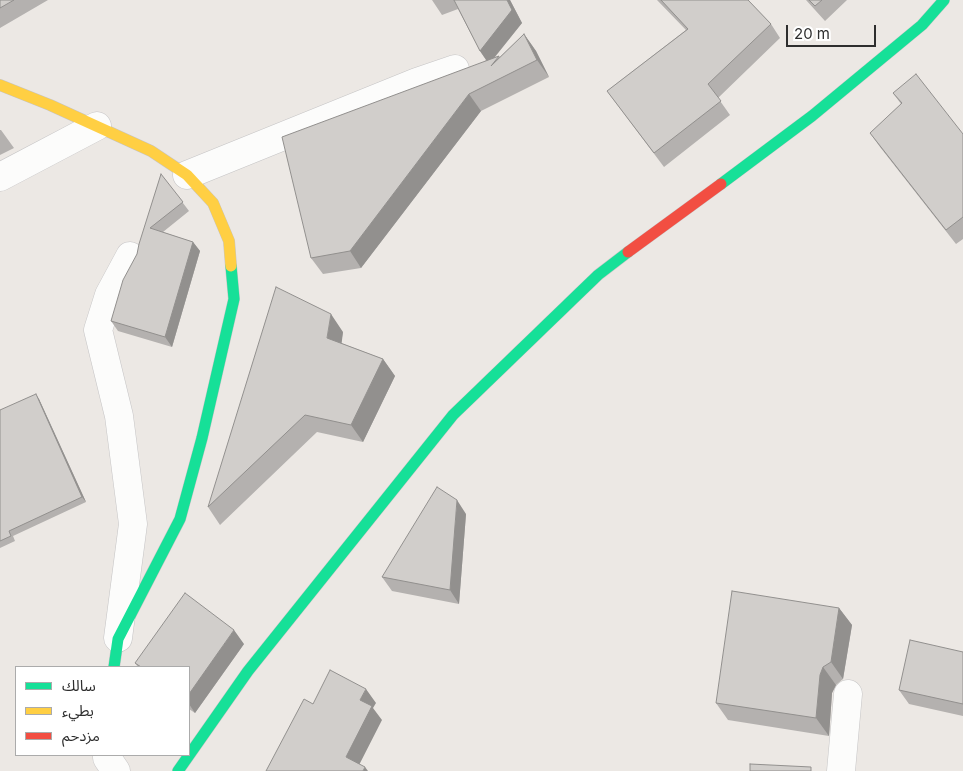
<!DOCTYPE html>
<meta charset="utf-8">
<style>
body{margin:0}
#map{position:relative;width:963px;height:771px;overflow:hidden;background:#ece8e4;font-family:Inter,"Noto Sans Arabic",sans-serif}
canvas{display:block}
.legend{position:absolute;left:15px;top:666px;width:175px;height:90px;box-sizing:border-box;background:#fff;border:1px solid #ababab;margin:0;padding:6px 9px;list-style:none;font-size:15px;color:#2e2e2e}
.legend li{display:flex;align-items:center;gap:10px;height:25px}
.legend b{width:25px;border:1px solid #ababab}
.scale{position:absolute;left:786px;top:25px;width:90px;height:22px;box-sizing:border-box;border:2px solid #2e2e2e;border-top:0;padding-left:6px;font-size:15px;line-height:18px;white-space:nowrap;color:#2e2e2e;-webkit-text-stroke:4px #fff;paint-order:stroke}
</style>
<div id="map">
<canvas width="963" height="771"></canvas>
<ul class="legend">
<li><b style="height:6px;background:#16e098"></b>سالك</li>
<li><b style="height:6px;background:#ffcf43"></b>بطيء</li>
<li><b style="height:6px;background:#f24e42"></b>مزدحم</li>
</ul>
<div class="scale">20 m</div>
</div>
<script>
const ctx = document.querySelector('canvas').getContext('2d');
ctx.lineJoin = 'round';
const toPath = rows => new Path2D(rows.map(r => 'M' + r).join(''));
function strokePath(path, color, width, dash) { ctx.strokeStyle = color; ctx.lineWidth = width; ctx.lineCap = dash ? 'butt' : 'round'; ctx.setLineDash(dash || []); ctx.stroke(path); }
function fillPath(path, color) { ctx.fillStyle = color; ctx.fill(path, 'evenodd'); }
const street = toPath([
 [187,175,417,82,455,69],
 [0,177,97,126],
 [118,638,133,524,119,416,98,330,109,295,130,256],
 [107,755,107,758,116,771],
 [841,771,848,694]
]);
const fast = toPath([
 [721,184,812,116,922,25,944,0],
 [114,667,118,639,180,519,202,438,234,299,231,266],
 [178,771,248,671,453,415,598,275,628,252]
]);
const slow = toPath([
 [0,85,50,105,151,151,187,175,213,203,229,241,231,266]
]);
const jam = toPath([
 [628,252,721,184]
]);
const wall = toPath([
 [0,0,48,0,0,28],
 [432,0,510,0,522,23,495,57,499,56,500,57,524,34,536,51,549,77,481,111,361,268,323,274,311,258,486,60,480,51,458,9,442,15],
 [657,0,748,0,771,24,780,38,718,98,730,115,664,167,607,91,686,30],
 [806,0,847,0,825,21],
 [893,93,963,134,963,239,956,244,880,147,870,133,901,104],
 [0,130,1,130,14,148,0,155],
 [161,174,189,211,163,232,193,242,200,251,172,347,118,331,111,321,137,254],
 [343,332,341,343,383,359,395,376,363,442,317,432,220,525,208,507],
 [39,399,86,502,13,536,15,541,0,548,0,410],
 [466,514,459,604,392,591,382,577],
 [839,608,852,625,843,679,836,685,832,693,829,736,728,720,716,703],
 [244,644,195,713,189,709,189,667,138,667,135,663],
 [963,652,963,716,909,704,899,690]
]);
const shadedWall = toPath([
 [507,0,510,0,522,23,489,64,480,51],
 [524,34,536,51,549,77,537,60],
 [469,94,481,111,361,268,350,251],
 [193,242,200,251,172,347,165,337],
 [331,314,343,332,340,356,327,338],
 [383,359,395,376,363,442,351,425],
 [36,394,39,399,86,502,82,497],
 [457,500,466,514,459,604,450,590],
 [839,608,852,625,843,679,831,662],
 [234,630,244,644,195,713,189,704,189,694],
 [823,667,836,685,832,693,829,736,816,718,820,675],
 [366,689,376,703,373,708,382,720,356,771,346,757,360,700],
 [365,767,368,771,363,771]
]);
const building = toPath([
 [0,0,14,0,0,8,0,0],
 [454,0,507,0,512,10,480,51,454,0],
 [661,0,748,0,771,24,708,84,721,101,654,153,607,91,688,29,661,0],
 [809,0,822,0,815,6,809,0],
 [524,34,537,60,469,94,350,251,311,258,282,137,499,56,491,66,524,34],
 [916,74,963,134,963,217,946,230,870,133,902,103,893,93,916,74],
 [161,174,183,202,150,228,193,242,165,337,111,321,123,280,137,254,139,244,161,174],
 [276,287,331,314,327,338,383,359,351,425,305,415,208,507,276,287],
 [36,394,82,497,9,531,11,536,0,541,0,410,36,394],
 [437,487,457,500,450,590,382,577,437,487],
 [732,591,839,608,831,662,823,667,820,675,816,718,716,703,732,591],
 [185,593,234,630,189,694,189,667,141,667,135,663,185,593],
 [910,640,963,652,963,704,899,690,910,640],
 [330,670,366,689,360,700,372,706,346,757,365,767,363,771,266,771,304,699,313,704,330,670],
 [750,764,811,767,811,771,750,771,750,764]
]);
strokePath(street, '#c5c4c5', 29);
strokePath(fast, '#c5c4c5', 12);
strokePath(slow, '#c5c4c5', 12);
strokePath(jam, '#c5c4c5', 12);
strokePath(street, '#fcfcfb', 28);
strokePath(fast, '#16e098', 11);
strokePath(slow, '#ffcf43', 11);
strokePath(jam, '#f24e42', 11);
fillPath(wall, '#b4b1af');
fillPath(shadedWall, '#92908e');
fillPath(building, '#d1cecb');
strokePath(building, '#92908e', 1);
</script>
